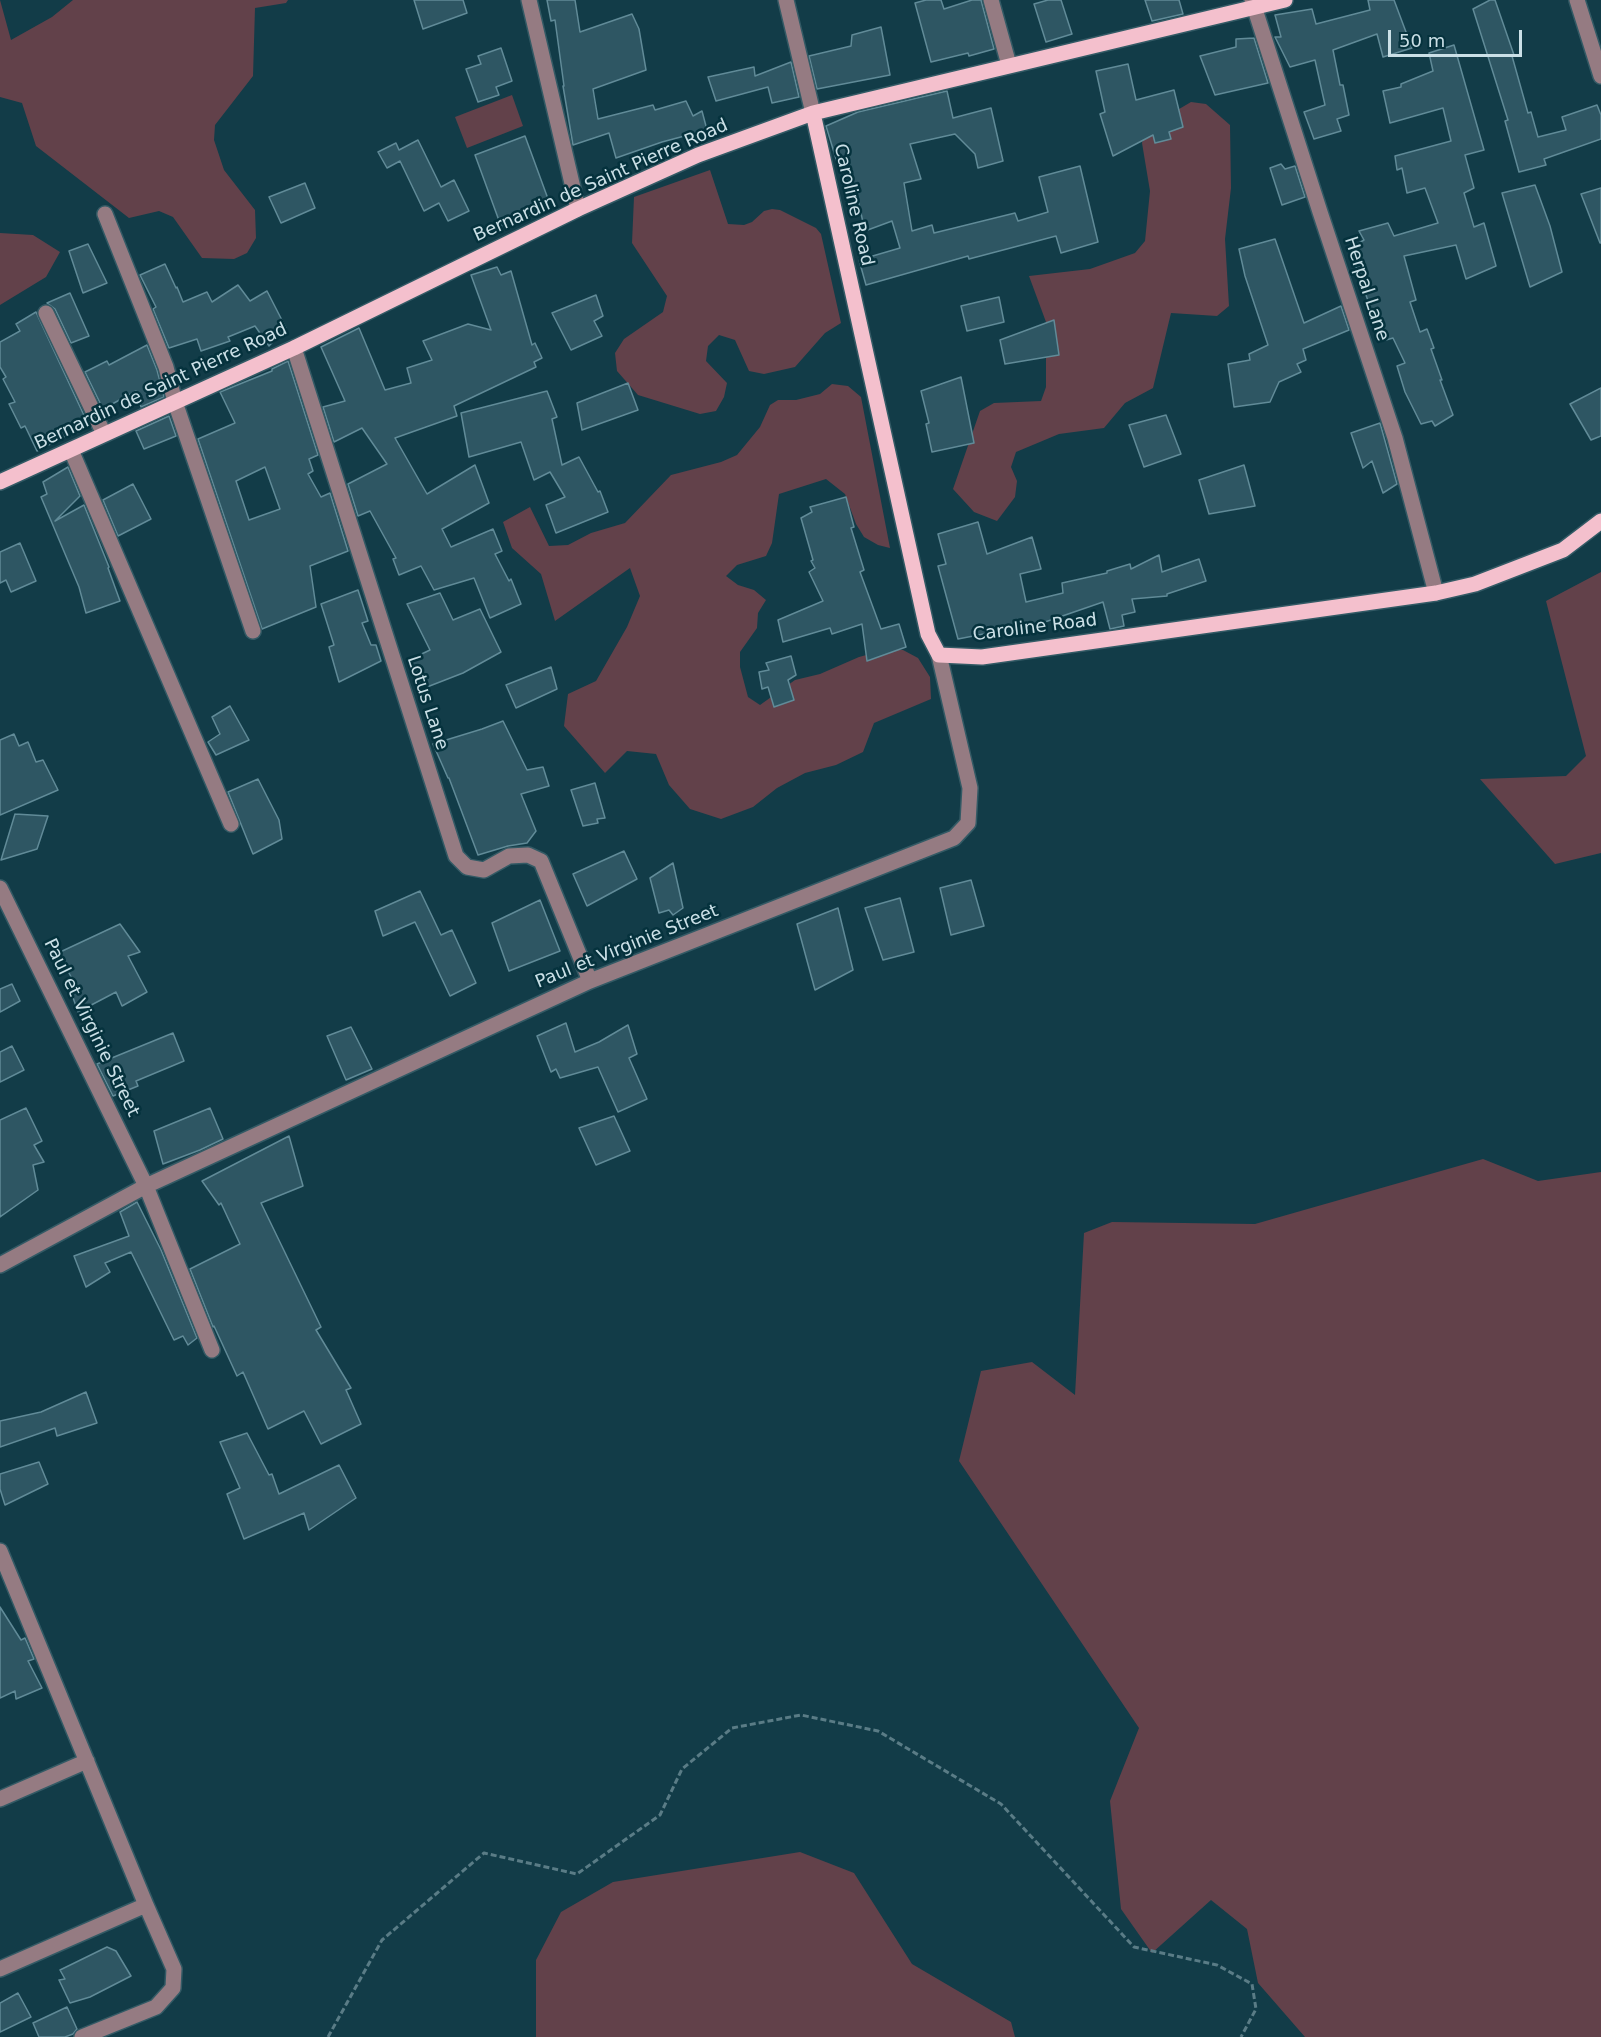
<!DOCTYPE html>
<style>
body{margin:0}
#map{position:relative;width:1601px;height:2037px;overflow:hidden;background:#123c48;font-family:"DejaVu Sans",sans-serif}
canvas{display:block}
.scale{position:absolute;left:1388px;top:30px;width:134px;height:27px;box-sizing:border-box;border:3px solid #cbe0e7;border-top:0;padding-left:8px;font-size:18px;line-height:21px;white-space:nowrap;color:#cbe0e7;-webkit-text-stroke:4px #05323d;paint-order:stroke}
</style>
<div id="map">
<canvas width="1601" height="2037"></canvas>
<div class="scale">50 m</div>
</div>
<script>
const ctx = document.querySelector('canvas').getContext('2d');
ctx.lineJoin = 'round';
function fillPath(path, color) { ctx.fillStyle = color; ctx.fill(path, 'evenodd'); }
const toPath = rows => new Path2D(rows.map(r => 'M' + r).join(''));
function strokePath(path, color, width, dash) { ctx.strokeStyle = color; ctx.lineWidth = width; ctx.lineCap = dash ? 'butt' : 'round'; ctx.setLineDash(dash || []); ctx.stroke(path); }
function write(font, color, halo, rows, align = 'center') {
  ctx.font = font + ' "DejaVu Sans",sans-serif'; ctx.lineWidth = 5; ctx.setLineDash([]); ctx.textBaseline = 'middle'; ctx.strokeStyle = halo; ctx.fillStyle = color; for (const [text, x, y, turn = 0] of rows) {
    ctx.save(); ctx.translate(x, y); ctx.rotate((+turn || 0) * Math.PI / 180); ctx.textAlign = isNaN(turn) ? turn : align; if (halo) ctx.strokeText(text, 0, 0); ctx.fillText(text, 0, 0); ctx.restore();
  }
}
const green = toPath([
 [0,0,11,40,52,17,73,0,288,0,286,3,255,8,253,76,215,125,214,140,224,170,255,210,256,238,247,253,234,259,202,258,173,217,159,211,129,218,36,146,22,103,0,97],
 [512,95,523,126,467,148,455,117],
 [1191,102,1206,104,1230,125,1231,188,1225,239,1229,306,1217,316,1171,313,1153,388,1125,403,1104,428,1059,434,1016,452,1011,467,1017,481,1015,497,997,521,974,512,953,489,980,411,994,403,1041,401,1046,387,1046,322,1029,276,1090,269,1135,253,1145,241,1150,191,1142,143,1147,128],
 [710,170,728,224,744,225,752,222,764,211,772,209,780,210,816,228,821,234,841,323,825,333,795,367,764,374,749,371,735,340,719,335,708,346,706,361,727,383,724,397,716,411,700,414,638,395,617,371,615,353,624,339,663,312,667,296,632,243,634,197],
 [0,233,33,235,60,252,46,277,0,305],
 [832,384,848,386,861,397,890,548,878,545,864,537,856,524,845,494,826,479,779,494,772,543,766,556,737,565,726,576,738,585,754,590,766,600,758,613,757,628,740,652,740,667,748,697,760,705,795,680,820,674,859,657,885,650,903,650,918,658,930,677,931,699,874,723,863,752,836,765,805,773,777,788,753,807,721,819,690,809,669,785,656,754,627,751,605,773,564,726,568,694,596,681,627,627,640,596,630,568,555,621,541,574,512,548,503,522,530,507,549,546,568,545,591,533,625,523,671,475,721,462,737,455,760,427,770,405,778,400,796,400,820,394],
 [1601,572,1601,853,1555,864,1480,779,1566,776,1586,756,1546,601],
 [1483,1159,1538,1181,1601,1172,1601,2037,1305,2037,1258,1983,1247,1929,1211,1900,1152,1953,1121,1909,1110,1801,1139,1728,959,1461,981,1371,1032,1362,1075,1395,1084,1233,1112,1222,1255,1224],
 [800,1852,854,1873,912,1964,1011,2022,1015,2037,536,2037,536,1960,561,1912,613,1882]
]);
const building = toPath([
 [414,0,463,0,467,13,423,29,414,0],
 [547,0,575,0,580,32,632,14,639,29,646,70,593,89,598,119,653,105,655,110,686,101,693,116,702,111,707,130,662,142,616,158,609,133,573,145,563,86,564,86,555,20,551,21,547,0],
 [926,0,941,0,944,9,972,0,981,0,994,49,969,56,968,53,931,62,915,3,926,0],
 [1048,0,1061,0,1072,34,1046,42,1034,4,1048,0],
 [1145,0,1179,0,1183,14,1152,21,1145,0],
 [1368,0,1394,0,1412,48,1383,57,1377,34,1333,50,1340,85,1343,85,1349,115,1337,119,1341,131,1314,139,1304,112,1325,105,1315,60,1290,67,1275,37,1281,37,1275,15,1312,9,1316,24,1370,10,1368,0],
 [1490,0,1495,0,1514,55,1512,56,1528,113,1531,112,1538,137,1566,130,1562,117,1597,105,1601,115,1601,139,1544,159,1546,165,1519,172,1505,121,1508,120,1473,9,1490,0],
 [881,27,890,75,817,89,809,56,851,46,852,35,881,27],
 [1254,38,1268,83,1215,95,1200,56,1236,47,1236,39,1254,38],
 [1454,45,1484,150,1465,155,1474,188,1464,193,1474,227,1484,223,1496,266,1466,279,1456,245,1404,256,1416,300,1410,302,1420,332,1427,329,1434,348,1431,349,1442,380,1440,380,1453,415,1435,426,1432,421,1421,424,1405,392,1397,366,1405,363,1393,338,1386,340,1372,312,1355,264,1357,264,1352,247,1364,240,1359,231,1388,223,1394,236,1438,223,1425,188,1407,193,1402,168,1397,170,1395,156,1451,141,1443,108,1390,123,1383,91,1401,87,1401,84,1433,71,1429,53,1454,45],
 [501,48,512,81,496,87,499,95,478,102,466,69,481,64,478,56,501,48],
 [791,62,799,97,772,103,768,87,716,101,708,77,754,67,755,76,791,62],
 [1128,64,1136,100,1174,90,1183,127,1169,132,1171,139,1155,143,1153,135,1113,156,1100,114,1105,112,1096,71,1128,64],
 [947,91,953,118,991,108,1003,161,978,168,975,154,955,134,910,144,921,179,904,183,912,231,932,225,934,233,1015,213,1018,221,1048,212,1039,177,1080,166,1098,242,1061,253,1056,236,969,259,968,256,866,285,859,260,900,248,892,221,865,231,857,196,847,198,844,171,840,172,826,126,858,112,947,91],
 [525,136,551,207,501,226,475,155,525,136],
 [418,140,441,187,454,180,469,211,448,221,439,203,424,211,400,161,387,168,378,152,396,143,399,150,418,140],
 [1281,164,1285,169,1295,166,1305,197,1282,205,1270,168,1281,164],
 [305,183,315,208,281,223,269,197,305,183],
 [1535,185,1550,226,1562,272,1530,287,1502,193,1535,185],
 [1601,188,1601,243,1600,243,1581,194,1601,188],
 [1275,239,1304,323,1341,306,1349,330,1303,349,1306,360,1297,364,1301,372,1279,382,1270,402,1234,407,1228,364,1250,360,1249,354,1268,345,1245,276,1239,249,1275,239],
 [88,244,107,283,83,293,69,251,88,244],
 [165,264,176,288,177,287,183,302,207,292,212,302,238,285,250,301,267,291,286,328,269,346,255,326,228,337,230,341,201,351,197,339,169,348,153,309,156,307,140,275,165,264],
 [497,267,501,275,511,271,532,345,535,343,542,358,534,362,536,367,454,406,457,416,395,438,427,494,475,465,489,503,442,529,451,547,493,529,502,551,495,554,509,581,511,579,521,604,490,618,474,578,434,590,421,566,399,575,393,559,396,558,370,511,358,516,348,484,387,464,362,428,334,442,323,407,345,401,321,347,359,328,385,390,411,383,407,368,432,360,423,341,468,324,491,330,471,275,497,267],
 [70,293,89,336,71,343,55,309,47,303,70,293],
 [596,295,603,316,594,321,602,336,571,350,552,313,596,295],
 [999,297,1004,322,967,331,961,306,999,297],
 [36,312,88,424,37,451,25,426,21,428,9,404,15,402,3,379,6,377,0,367,0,342,20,331,16,324,36,312],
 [1054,320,1059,355,1005,364,1000,340,1054,320],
 [147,345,157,370,164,397,141,407,136,391,103,409,85,372,107,361,109,365,147,345],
 [288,361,318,455,309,459,313,471,308,474,321,497,330,493,348,551,310,566,316,607,262,629,198,439,235,423,220,392,272,371,272,369,288,361],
 [265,467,280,509,249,520,236,481,265,467],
 [961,377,974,443,932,452,926,424,929,423,921,391,961,377],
 [628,383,638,410,582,430,577,403,628,383],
 [1601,388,1601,436,1591,440,1570,404,1601,388],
 [547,391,557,417,552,419,562,465,579,457,598,492,600,491,608,512,556,533,546,505,565,497,550,472,534,480,521,442,469,457,461,413,547,391],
 [1166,415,1181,454,1144,467,1129,425,1166,415],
 [169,416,176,436,144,449,136,431,169,416],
 [1380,423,1397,484,1383,493,1372,461,1363,468,1351,433,1380,423],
 [1244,465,1255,506,1209,514,1199,480,1244,465],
 [68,467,80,496,55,521,84,505,109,567,108,568,120,601,86,613,79,587,41,497,47,494,43,482,68,467],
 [133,484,151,519,118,536,103,500,133,484],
 [846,497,854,527,851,528,864,570,860,572,881,629,899,624,906,647,867,661,862,624,832,634,830,628,783,642,778,620,823,601,809,572,815,568,811,561,813,560,801,518,812,512,810,507,846,497],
 [978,522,987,554,1032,537,1041,569,1020,574,1026,602,1063,593,1062,583,1107,573,1107,571,1130,564,1131,569,1159,555,1162,572,1199,559,1206,581,1167,594,1167,596,1132,599,1135,612,1122,615,1124,626,1110,629,1103,602,1045,622,958,639,938,566,946,564,938,534,978,522],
 [20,543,36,581,11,592,6,580,0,583,0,552,20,543],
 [358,590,368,621,362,623,371,645,376,645,381,661,339,682,329,647,334,645,321,604,358,590],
 [440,593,453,620,480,609,501,652,463,673,427,687,417,681,409,660,430,650,407,604,440,593],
 [791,656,796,675,788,680,794,700,774,707,768,687,762,689,759,672,769,670,766,663,791,656],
 [551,667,557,689,516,708,506,685,551,667],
 [230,706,249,740,216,755,208,742,220,734,212,717,230,706],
 [503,721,527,770,543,767,549,786,521,794,536,831,527,843,508,846,478,855,449,778,448,778,433,744,482,729,503,721],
 [14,734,19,746,28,742,36,762,43,760,58,790,0,815,0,740,14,734],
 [258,779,279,820,282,839,253,854,228,792,258,779],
 [595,783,605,818,597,819,598,823,583,826,571,790,595,783],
 [15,814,48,816,37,849,1,860,15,814],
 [624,851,637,879,587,906,573,874,624,851],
 [673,863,683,908,673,915,669,910,659,913,650,878,673,863],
 [971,880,984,926,951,935,940,888,971,880],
 [420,891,441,935,452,930,476,983,450,996,415,922,383,936,375,911,420,891],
 [900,898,914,952,883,960,865,908,900,898],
 [540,900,560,951,509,971,492,923,540,900],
 [838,908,853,970,815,990,797,924,838,908],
 [120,924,140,952,128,956,147,992,122,1006,116,992,78,1012,69,986,75,984,58,953,120,924],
 [12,984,20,1001,0,1012,0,989,12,984],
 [566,1023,575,1052,599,1042,628,1025,637,1054,629,1058,647,1099,618,1112,598,1067,560,1078,556,1069,551,1072,537,1036,566,1023],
 [351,1027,372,1069,346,1080,327,1036,351,1027],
 [173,1033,184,1061,136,1081,138,1086,113,1096,97,1064,173,1033],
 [12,1046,24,1070,0,1082,0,1052,12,1046],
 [26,1108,42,1141,34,1145,44,1162,33,1165,38,1190,0,1217,0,1120,26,1108],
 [210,1108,223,1139,200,1150,163,1164,154,1131,210,1108],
 [614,1116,630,1151,596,1165,579,1128,614,1116],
 [289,1136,303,1186,261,1203,321,1327,316,1330,351,1388,346,1390,361,1424,321,1444,304,1411,268,1429,243,1372,237,1376,214,1326,213,1327,190,1269,240,1244,221,1203,219,1205,202,1181,289,1136],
 [137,1202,161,1250,197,1338,188,1345,183,1336,174,1340,131,1252,105,1263,110,1272,86,1287,74,1256,129,1236,120,1212,137,1202],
 [86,1392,97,1423,57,1436,55,1428,0,1447,0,1421,41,1412,86,1392],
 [247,1433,269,1475,272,1474,279,1494,339,1465,356,1498,309,1530,304,1513,244,1539,227,1494,240,1488,220,1442,247,1433],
 [39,1462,48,1484,5,1505,0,1489,0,1474,39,1462],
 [0,1607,21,1640,25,1638,34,1659,28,1661,42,1688,16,1699,15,1691,0,1698,0,1607],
 [107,1947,116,1951,131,1976,90,1997,70,2003,59,1980,65,1979,60,1970,107,1947],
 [18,1993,31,2017,0,2032,0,2003,18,1993],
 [67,2007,77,2029,73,2034,65,2037,39,2037,33,2023,67,2007]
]);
const path = toPath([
 [328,2037,382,1940,484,1853,577,1874,660,1815,682,1769,732,1728,801,1715,878,1731,1001,1804,1134,1947,1217,1965,1252,1984,1256,2009,1241,2037]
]);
const minor = toPath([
 [529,0,578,209],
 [786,0,813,113],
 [991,0,1009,65],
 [1252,0,1320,212,1395,438,1436,593],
 [1577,0,1601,76],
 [105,214,166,367,175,402,253,631],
 [46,313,104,434],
 [294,348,456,856,467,867,484,870,509,856,528,855,541,861,590,981],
 [71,450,231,824],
 [0,888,146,1186,590,981,954,838,968,823,970,788,939,655],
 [0,1265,146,1186,212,1350],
 [0,1551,146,1905,0,1969],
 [0,1799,87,1761],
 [82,2037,156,2007,173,1988,174,1969,146,1905]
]);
const major = toPath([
 [813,113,928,634,939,655,982,657,1436,593,1475,584,1563,550,1601,521],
 [0,482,294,348,578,209,698,155,813,113,1285,0]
]);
const streetNames = [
 ["Bernardin de Saint Pierre Road",601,181,-24],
 ["Caroline Road",853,205,77],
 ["Herpal Lane",1366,289,72],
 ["Bernardin de Saint Pierre Road",161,387,-25],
 ["Caroline Road",1035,628,-7],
 ["Lotus Lane",427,703,72],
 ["Paul et Virginie Street",627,947,-22],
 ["Paul et Virginie Street",91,1028,64]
];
fillPath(green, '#62414a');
fillPath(building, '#2e5663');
strokePath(building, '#618b98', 1.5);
strokePath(minor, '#335a65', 18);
strokePath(major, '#335a65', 18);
strokePath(path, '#5a7c86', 3, [6, 3]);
strokePath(minor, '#957b82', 15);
strokePath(major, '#f4c0cd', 15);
write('18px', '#cbe0e7', '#05323d', streetNames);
</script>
